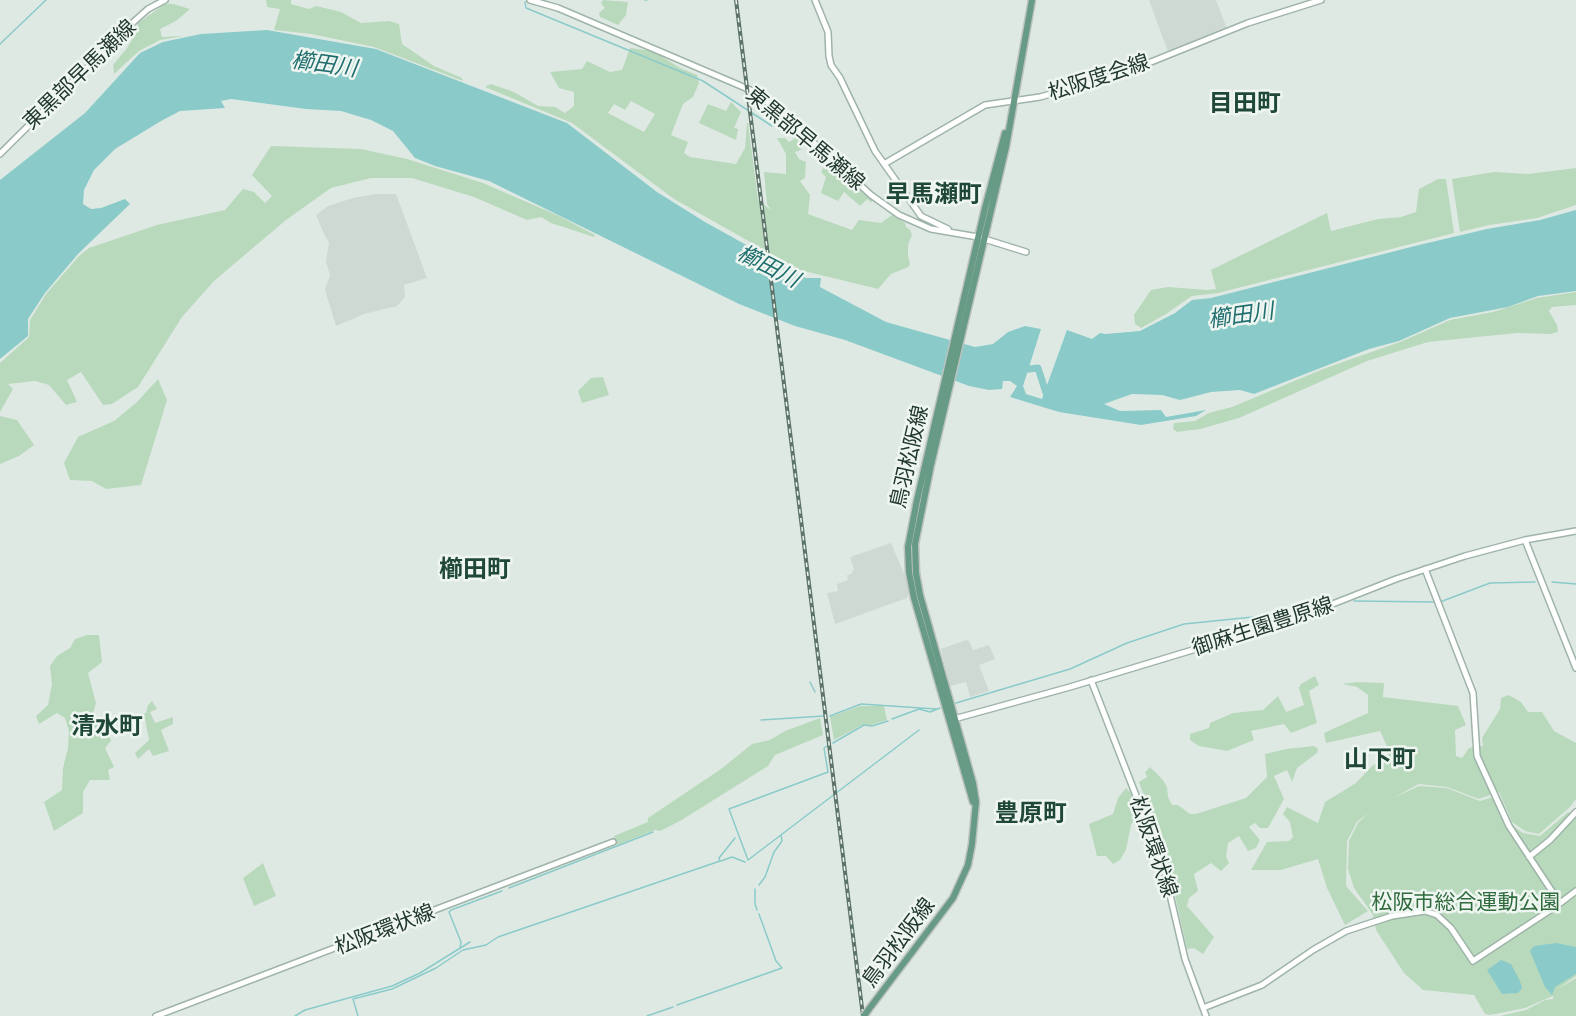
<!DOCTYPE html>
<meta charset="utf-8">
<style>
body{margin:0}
canvas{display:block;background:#dfe9e3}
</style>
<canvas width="1576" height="1016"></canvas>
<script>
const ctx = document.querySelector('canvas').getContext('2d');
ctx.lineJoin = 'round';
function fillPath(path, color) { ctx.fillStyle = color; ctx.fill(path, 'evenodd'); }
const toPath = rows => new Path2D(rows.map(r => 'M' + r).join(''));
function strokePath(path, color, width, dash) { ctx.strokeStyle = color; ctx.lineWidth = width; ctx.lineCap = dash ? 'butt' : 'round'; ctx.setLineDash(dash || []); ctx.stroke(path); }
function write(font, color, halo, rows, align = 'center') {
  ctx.font = font + ' "Work Sans","Noto Sans JP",sans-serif'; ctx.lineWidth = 5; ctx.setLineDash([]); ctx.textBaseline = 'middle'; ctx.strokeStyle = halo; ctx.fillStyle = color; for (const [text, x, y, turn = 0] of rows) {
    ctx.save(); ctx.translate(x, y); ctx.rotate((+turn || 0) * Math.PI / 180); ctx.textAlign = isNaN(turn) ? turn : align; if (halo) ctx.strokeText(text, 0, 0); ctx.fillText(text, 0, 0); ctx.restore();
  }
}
const built = toPath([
 [1149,0,1216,0,1227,29,1168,52],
 [376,194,396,194,427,278,404,285,405,297,397,306,364,314,336,326,325,290,330,275,326,262,329,242,326,238,316,215,328,206,353,198],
 [891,543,906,578,909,593,907,598,835,624,827,593,838,591,837,584,848,580,847,575,851,574,854,569,850,557],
 [966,640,969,641,973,650,989,645,995,659,979,665,989,691,970,697,966,682,950,686,941,649]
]);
const green = toPath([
 [266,0,291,0,291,4,309,9,316,6,329,9,341,12,361,23,389,21,399,24,402,44,434,66,462,78,463,81,374,47,311,34,274,30,280,9,267,7],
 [603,0,628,2,626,15,618,25,600,17,599,13,605,8,601,3],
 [165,4,173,4,190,9,176,21,160,29,162,37,183,36,160,40,139,51,114,74,113,65,127,48,136,33,138,23],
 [630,48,653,51,680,68,697,75,699,83,693,97,683,104,671,135,688,142,684,153,690,157,736,164,745,148,747,123,748,123,758,200,771,210,767,204,764,172,786,174,786,154,777,138,785,138,789,142,800,135,872,199,872,203,867,199,860,206,844,192,838,201,821,193,826,177,821,172,825,165,804,144,801,150,795,152,799,159,806,162,805,178,800,181,810,195,808,214,852,230,859,220,881,223,892,215,905,223,906,227,910,230,912,235,908,245,908,256,910,264,908,267,891,274,878,289,800,270,674,199,572,123,485,87,491,84,514,92,538,106,555,107,565,113,574,106,574,92,559,88,550,72,582,69,587,61,610,72,622,70],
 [631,101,655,114,644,132,608,113,614,104,625,110],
 [731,102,741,112,734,128,738,129,736,140,699,123,708,104,726,111],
 [271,146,361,149,407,159,483,183,559,216,595,235,594,237,551,223,541,217,527,220,474,197,412,178,371,178,331,188,286,220,214,281,182,317,138,387,112,404,103,405,81,372,67,380,77,402,66,405,49,385,35,381,8,384,13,389,0,412,0,363,29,337,30,320,46,294,79,256,89,248,157,225,225,210,243,189,254,192,265,203,272,196,252,175],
 [1576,168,1576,205,1537,218,1489,225,1460,232,1452,179,1494,172,1528,174],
 [1438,179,1446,179,1454,233,1218,293,1192,296,1166,314,1141,328,1135,324,1134,315,1151,290,1168,287,1207,290,1216,289,1211,270,1327,213,1331,231,1378,219,1401,217,1416,212,1419,189],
 [1576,292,1576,305,1552,307,1549,311,1557,325,1558,332,1550,334,1517,333,1428,342,1367,361,1239,418,1200,429,1177,432,1173,429,1174,423,1195,421,1209,413,1232,407,1323,369,1400,342,1450,320,1493,312,1537,298],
 [603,377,609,395,582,403,578,391,591,378],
 [158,379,167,400,141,485,106,489,92,481,70,480,64,463,78,437,114,421,137,402],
 [0,416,17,420,34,445,19,456,0,464],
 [87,635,99,635,102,662,88,673,96,703,92,717,98,724,106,724,111,741,105,748,114,767,108,770,110,780,90,780,83,792,83,813,54,831,44,802,62,790,63,768,68,748,69,731,65,718,57,713,39,724,36,716,48,705,52,684,50,666,57,656,70,648,75,639],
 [1315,676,1319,685,1309,691,1317,723,1291,733,1284,724,1251,731,1254,740,1227,751,1199,746,1190,740,1190,734,1209,728,1210,723,1233,713,1263,710,1278,696,1286,712,1304,705,1299,688,1301,684],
 [1357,682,1384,683,1383,697,1458,706,1466,725,1455,730,1456,756,1462,758,1469,748,1483,746,1482,738,1500,709,1501,698,1509,695,1521,702,1528,712,1542,712,1554,731,1576,743,1576,799,1570,807,1539,834,1525,831,1512,822,1499,792,1479,799,1447,787,1419,784,1393,798,1419,786,1447,788,1480,801,1499,795,1512,825,1523,833,1540,836,1568,812,1576,815,1576,976,1556,990,1576,978,1576,1016,1500,1016,1526,1010,1545,1000,1553,999,1553,996,1525,1008,1490,1015,1485,1014,1474,995,1423,990,1404,973,1376,930,1373,915,1354,888,1348,869,1349,841,1358,823,1368,813,1357,822,1347,841,1346,886,1368,911,1345,925,1327,888,1318,859,1281,870,1251,870,1267,842,1289,841,1293,837,1290,822,1283,814,1287,807,1318,823,1325,802,1356,783,1371,767,1390,753,1380,731,1326,743,1324,733,1368,713,1368,695,1357,687,1342,684],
 [152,701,157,709,150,712,155,723,173,717,173,724,161,730,169,751,153,756,149,749,138,759,135,753,149,740,145,719,139,721,137,716,146,713,148,705],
 [860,706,884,706,887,720,871,725,862,725,834,740,830,717],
 [820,718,823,735,775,755,768,766,680,821,660,831,655,830,617,845,614,836,648,822,648,818,721,769,752,744,770,740,785,731],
 [1314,746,1318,749,1317,753,1297,768,1292,782,1287,770,1274,776,1284,799,1268,828,1260,828,1255,823,1249,827,1260,840,1256,848,1248,851,1239,836,1228,843,1226,857,1229,863,1221,871,1211,863,1194,874,1198,891,1189,898,1187,906,1214,937,1203,954,1194,948,1187,949,1170,873,1139,782,1147,777,1145,772,1150,767,1163,780,1167,787,1168,797,1172,805,1178,805,1190,814,1196,814,1246,798,1267,777,1265,754,1286,749],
 [1126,788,1132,794,1145,825,1141,828,1134,820,1131,825,1126,850,1120,860,1113,864,1106,856,1097,856,1089,824,1113,814,1118,798],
 [263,863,276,896,254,906,243,878]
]);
const water = toPath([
 [267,30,376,49,567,123,657,192,705,222,806,278,821,278,820,287,886,322,975,347,993,344,1008,332,1025,326,1041,329,1023,386,1026,394,1042,399,1067,330,1092,339,1100,333,1105,334,1140,331,1175,313,1192,300,1211,298,1419,245,1487,229,1540,220,1576,210,1576,291,1538,296,1508,307,1450,318,1399,341,1369,349,1254,394,1240,390,1211,392,1180,400,1162,395,1132,394,1104,404,1120,411,1161,410,1166,417,1206,410,1196,416,1141,425,1059,412,1010,397,1017,386,1010,381,1003,381,1002,389,989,390,969,386,845,340,795,326,739,304,489,181,435,166,415,158,393,131,371,120,341,111,306,109,231,99,221,101,225,108,180,111,161,121,115,149,94,170,84,190,83,204,91,209,101,208,125,199,130,204,78,254,45,293,28,319,28,336,0,359,0,180,85,113,140,53,163,42,201,34],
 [1556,943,1576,947,1576,974,1555,987,1552,995,1545,987,1530,951,1534,946],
 [1501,960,1511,964,1520,981,1522,988,1518,993,1502,994,1487,970]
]);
const stream = toPath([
 [645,0,647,0],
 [525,2,526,8,703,81,772,126],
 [0,44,46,0],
 [1552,582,1576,584],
 [1354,601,1435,602],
 [1440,602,1490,583,1535,582],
 [810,682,815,692],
 [956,703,1070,669,1127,643,1184,624,1292,613,1330,601],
 [830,716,861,704,936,709],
 [892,719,919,709,930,712,940,708],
 [761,720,824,716],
 [833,743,864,725,872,726,888,721],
 [827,746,824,748,828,772,729,809,748,860,919,730],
 [721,861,732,857,745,862],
 [759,885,765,877,774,852,782,841,781,835],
 [509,888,653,832],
 [755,889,755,904,757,910],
 [460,948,461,942,449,912,451,910,502,891],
 [677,1005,782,968,776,961,759,914],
 [295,1016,305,1010,392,986,420,973,470,942],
 [358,1016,353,999,392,989,436,968,463,950,486,945,498,937,720,861,719,858,735,838],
 [647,1016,673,1007]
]);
const river = toPath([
 [1021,370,1038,368,1048,399]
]);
const secondary = toPath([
 [530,0,558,8,755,92,790,121,871,195,899,215,931,229,978,237,1026,252],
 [815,0,828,32,829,56,831,65,840,78,875,151,921,216,948,229],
 [0,154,129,26,148,9,165,0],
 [884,164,985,105,1040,97,1094,82,1136,68,1248,23,1321,0],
 [1525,540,1576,668],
 [1425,569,1473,693,1477,756,1509,826,1559,902],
 [1091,680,1163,865,1185,959,1206,1016],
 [954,719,1070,687,1292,620,1396,579,1465,556,1525,540,1576,531],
 [1529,857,1550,840,1576,812],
 [1203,1008,1262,985,1313,950,1346,931,1392,916,1425,911,1437,915,1451,928,1473,961,1555,907,1576,891],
 [156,1016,613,842]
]);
const primary = toPath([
 [973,802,914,598,909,572,908,547,917,500,985,208,1005,133],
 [869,1009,953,898,968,865,972,844,976,802,973,783,920,595,916,573,915,544,931,465,1006,147,1032,0]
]);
const rail = toPath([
 [736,0,863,1016]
]);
const primaryBridge = toPath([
 [864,1016,869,1009]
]);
const streetNames = [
 ["東黒部早馬瀬線",80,75,-44],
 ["松阪度会線",1099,78,-18],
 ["東黒部早馬瀬線",805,139,40],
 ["鳥羽松阪線",910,457,-77],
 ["御麻生園豊原線",1263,627,-18],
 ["松阪環状線",1153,847,71],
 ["松阪環状線",385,930,-21],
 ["鳥羽松阪線",899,943,-53]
];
const parkNames = [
 ["松阪市総合運動公園",1466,903]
];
const waterNames = [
 ["櫛田川",324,65,8],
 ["櫛田川",768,267,27],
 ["櫛田川",1241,316,-8]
];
const quarterNames = [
 ["目田町",1245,104],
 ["早馬瀬町",934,195],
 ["櫛田町",475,570],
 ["清水町",107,727],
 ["山下町",1380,760],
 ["豊原町",1031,814]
];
fillPath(built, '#cdd9d2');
fillPath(green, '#b9d9bd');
fillPath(water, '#8acbca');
strokePath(stream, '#8acbca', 1.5);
strokePath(river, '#8acbca', 7);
strokePath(secondary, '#9fb4a9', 8);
strokePath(primary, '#bcc3c0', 9);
strokePath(secondary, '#fff', 5);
strokePath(primary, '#679b86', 6);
strokePath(rail, '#5c7469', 4);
strokePath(rail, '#eff6f1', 1.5, [4.5]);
strokePath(primaryBridge, '#bcc3c0', 9, []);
strokePath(primaryBridge, '#679b86', 6);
write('21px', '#21382e', '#eff6f1', streetNames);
write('21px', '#2f6b3d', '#eff6f1', parkNames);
write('italic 22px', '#216e6f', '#eff6f1', waterNames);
write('bold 24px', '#1f4838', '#eff6f1', quarterNames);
</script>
